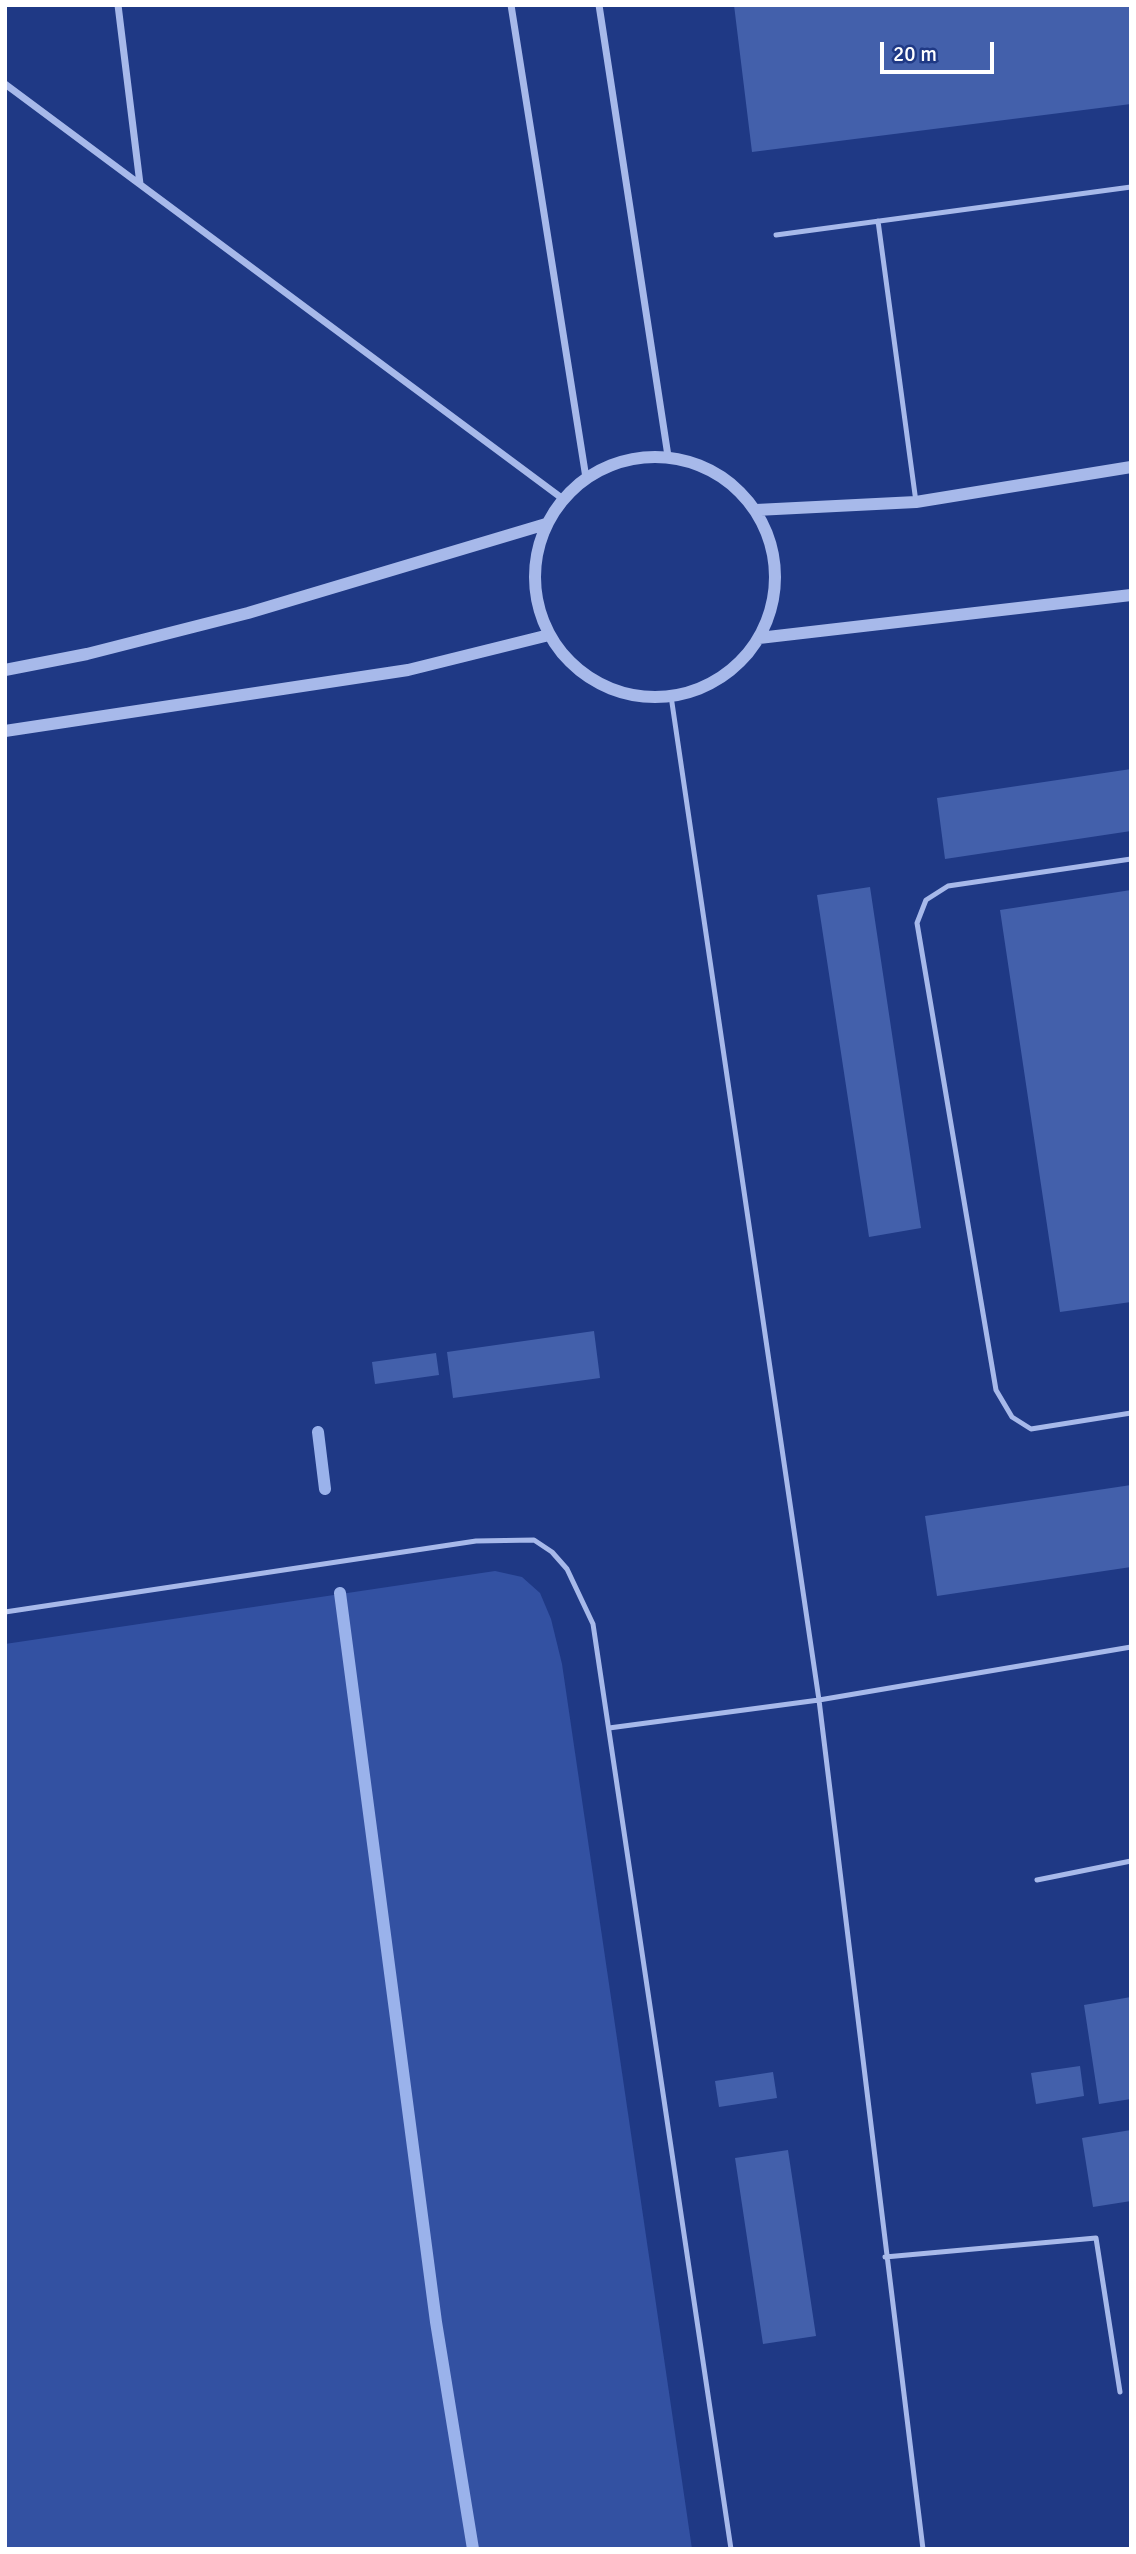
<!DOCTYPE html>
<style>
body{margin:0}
#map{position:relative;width:1136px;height:2554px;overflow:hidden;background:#1f3985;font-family:Signika,sans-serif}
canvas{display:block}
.frame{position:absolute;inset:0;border:7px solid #fff;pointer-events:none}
.scale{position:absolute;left:880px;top:42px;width:114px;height:32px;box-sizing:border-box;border:4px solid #fff;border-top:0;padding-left:9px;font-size:21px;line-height:24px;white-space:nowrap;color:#fff;-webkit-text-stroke:5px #1f3985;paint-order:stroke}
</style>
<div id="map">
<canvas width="1136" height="2554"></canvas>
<div class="frame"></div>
<div class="scale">20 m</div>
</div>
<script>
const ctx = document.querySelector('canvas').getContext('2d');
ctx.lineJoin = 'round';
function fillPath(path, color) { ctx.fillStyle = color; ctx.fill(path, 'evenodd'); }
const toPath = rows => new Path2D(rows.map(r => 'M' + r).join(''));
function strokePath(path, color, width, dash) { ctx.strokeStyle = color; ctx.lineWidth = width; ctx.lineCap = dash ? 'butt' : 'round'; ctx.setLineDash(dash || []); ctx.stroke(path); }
const green = toPath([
 [495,1571,522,1577,540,1593,551,1619,562,1664,692,2549,5,2549,5,1644]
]);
const stream = toPath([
 [318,1432,325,1489],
 [340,1593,436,2322,473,2549]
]);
const building = toPath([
 [734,5,1131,5,1131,104,752,152],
 [1131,769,1131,831,945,859,937,798],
 [870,887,921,1228,869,1237,817,895],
 [1131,890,1131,1302,1060,1312,1000,910],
 [594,1331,600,1378,453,1398,447,1352],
 [436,1353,439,1375,375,1384,372,1362],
 [1131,1485,1131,1567,937,1596,925,1516],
 [1131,1997,1131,2099,1099,2104,1084,2005],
 [1080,2066,1084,2096,1036,2104,1031,2073],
 [773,2072,777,2098,719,2107,715,2081],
 [1131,2130,1131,2201,1093,2207,1082,2138],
 [788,2150,816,2336,763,2344,735,2158]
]);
const service = toPath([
 [878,221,916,502],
 [776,235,1131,187],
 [671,696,819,1700,923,2549],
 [1131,859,948,886,926,900,917,923,996,1390,1012,1417,1031,1429,1131,1413],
 [5,1612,476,1541,534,1540,552,1552,567,1569,593,1624,731,2549],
 [609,1728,819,1700,1131,1647],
 [1037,1880,1131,1861],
 [885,2257,1096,2238,1120,2392]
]);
const minor = toPath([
 [118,5,140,184],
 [511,5,586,478],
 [599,5,668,456],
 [5,84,563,499]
]);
const tertiary = toPath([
 '535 577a120 120 0 1 1 240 0a120 120 0 1 1-240 0Z',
 [756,510,916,502,1131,467],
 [759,638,1131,595],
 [5,670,87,654,248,613,546,524],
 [5,731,408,670,549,635]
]);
fillPath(green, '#3351a2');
strokePath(stream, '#9ab2eb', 12);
fillPath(building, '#4360ab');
strokePath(service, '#a7b9ea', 5);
strokePath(minor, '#a7b9ea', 7);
strokePath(tertiary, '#a7b9ea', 12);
</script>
